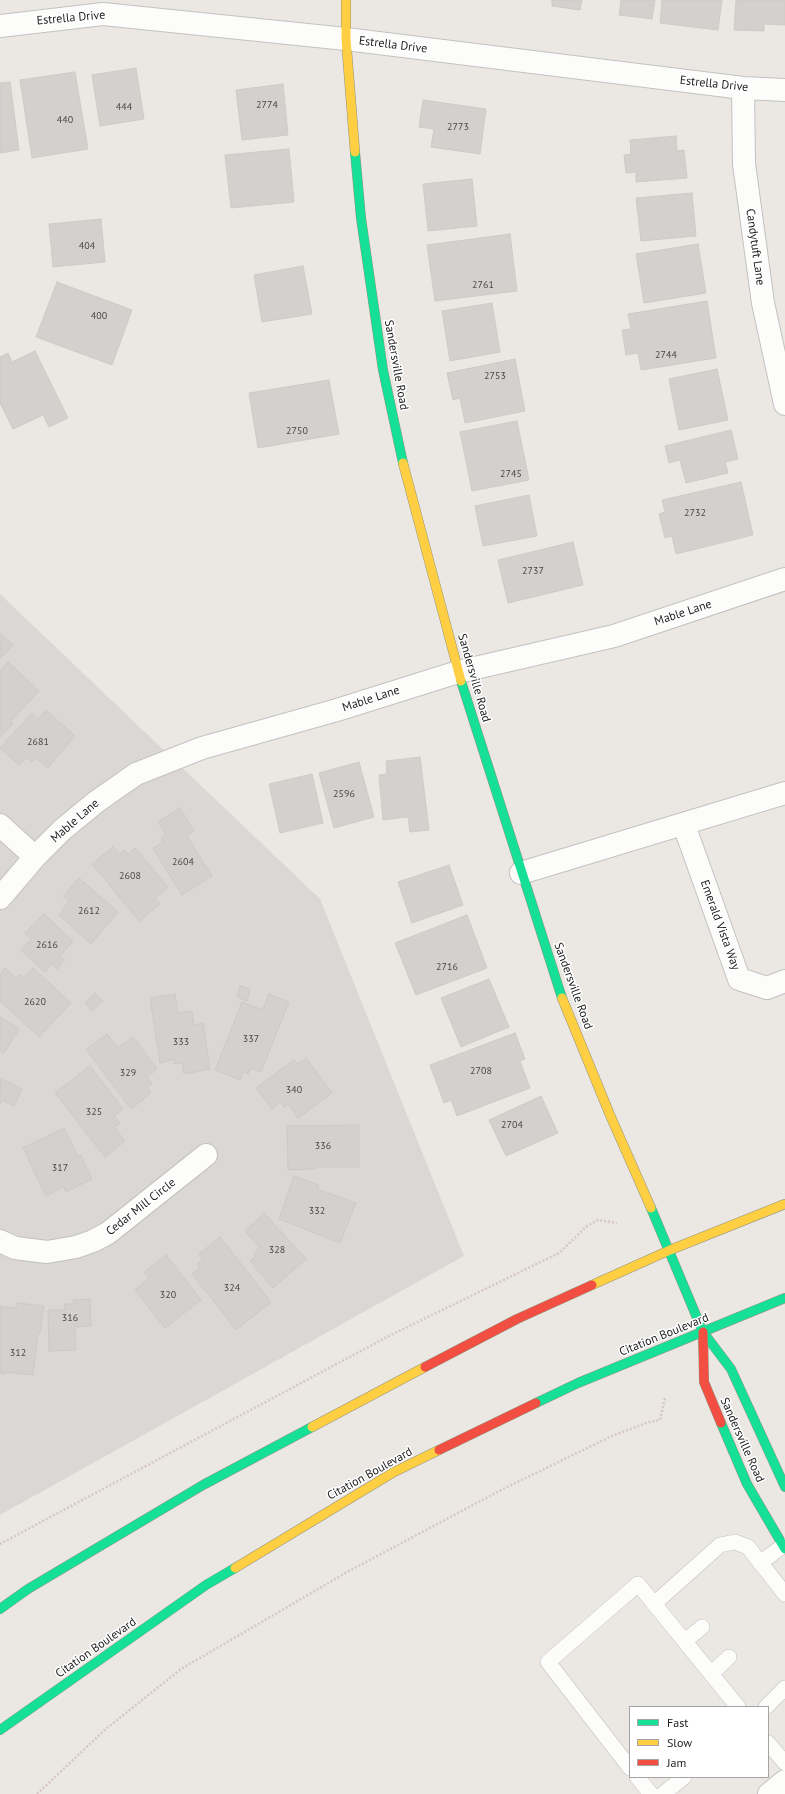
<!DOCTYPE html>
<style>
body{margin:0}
#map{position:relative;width:785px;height:1794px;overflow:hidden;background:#ebe8e4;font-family:"PT Sans",sans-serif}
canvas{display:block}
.legend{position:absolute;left:629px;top:1706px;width:140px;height:72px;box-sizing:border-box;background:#fff;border:1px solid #a4a4a4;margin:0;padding:5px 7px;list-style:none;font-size:12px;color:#1c1c1c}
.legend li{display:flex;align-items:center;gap:8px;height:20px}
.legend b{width:20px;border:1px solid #a4a4a4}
</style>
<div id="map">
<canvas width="785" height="1794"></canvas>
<ul class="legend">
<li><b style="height:5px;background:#16e098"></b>Fast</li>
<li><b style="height:5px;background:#ffcf43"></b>Slow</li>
<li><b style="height:5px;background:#f24e42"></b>Jam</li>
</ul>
</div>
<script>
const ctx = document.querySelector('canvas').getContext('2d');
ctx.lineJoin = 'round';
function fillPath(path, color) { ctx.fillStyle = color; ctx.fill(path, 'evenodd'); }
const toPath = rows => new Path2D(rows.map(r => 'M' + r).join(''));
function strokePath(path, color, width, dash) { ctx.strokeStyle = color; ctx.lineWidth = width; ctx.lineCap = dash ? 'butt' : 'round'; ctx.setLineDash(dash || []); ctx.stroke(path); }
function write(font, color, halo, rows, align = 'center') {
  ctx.font = font + ' "PT Sans",sans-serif'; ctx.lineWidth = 3; ctx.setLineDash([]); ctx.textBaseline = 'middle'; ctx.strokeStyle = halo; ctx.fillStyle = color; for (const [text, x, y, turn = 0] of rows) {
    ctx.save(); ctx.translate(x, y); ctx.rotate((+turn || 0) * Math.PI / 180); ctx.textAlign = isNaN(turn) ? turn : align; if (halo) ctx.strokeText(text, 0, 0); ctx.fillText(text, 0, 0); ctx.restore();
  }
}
const residential = toPath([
 [0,594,320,899,464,1256,0,1515]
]);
const building = toPath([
 [552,0,582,0,580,10,552,6,552,0],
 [621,0,655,0,652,19,619,15,621,0],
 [662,0,722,0,718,30,660,23,662,0],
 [736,0,785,0,785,25,764,24,764,31,734,30,736,0],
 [136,68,144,119,100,126,92,75,136,68],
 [75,72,88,149,32,158,20,80,75,72],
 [10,82,19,150,0,153,0,83,10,82],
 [283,84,288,135,242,140,236,90,283,84],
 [423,100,486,109,480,154,431,147,434,129,419,127,423,100],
 [676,136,677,151,684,150,687,178,636,182,636,172,626,173,624,155,631,154,630,140,676,136],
 [289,149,294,202,231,208,225,155,289,149],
 [472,179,477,226,428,231,423,184,472,179],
 [692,193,696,236,641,241,636,198,692,193],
 [101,219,105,262,53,267,49,224,101,219],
 [510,234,517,291,435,301,427,245,510,234],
 [698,244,706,293,644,303,636,254,698,244],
 [303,266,312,314,262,322,254,275,303,266],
 [57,282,132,310,112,365,36,337,57,282],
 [707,301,716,358,641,370,638,353,626,355,622,330,631,329,628,314,707,301],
 [492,303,500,352,450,361,442,311,492,303],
 [35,351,68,418,49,427,43,415,13,429,0,403,0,357,8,353,12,362,35,351],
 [515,359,525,411,465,423,460,398,453,400,447,373,515,359],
 [717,369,728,420,679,430,669,379,717,369],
 [329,380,339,434,258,448,249,393,329,380],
 [517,421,529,480,472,491,460,432,517,421],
 [731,430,738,459,725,462,728,473,686,483,680,460,669,463,665,446,731,430],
 [741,482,753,535,676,554,672,536,665,538,659,514,665,512,662,500,741,482],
 [529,495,537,536,483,546,475,506,529,495],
 [573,542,583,585,508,603,498,560,573,542],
 [0,634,13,645,0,659,0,634],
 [8,662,39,691,11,721,13,724,0,737,0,671,8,662],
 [46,710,75,736,48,768,36,758,32,762,27,757,19,765,0,748,32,713,38,719,46,710],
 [420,757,429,830,410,832,408,817,383,820,379,775,387,774,386,761,420,757],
 [359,762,374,817,334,828,319,773,359,762],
 [312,774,323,823,280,833,269,784,312,774],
 [180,808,194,831,187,836,212,876,182,895,153,848,163,842,161,838,166,835,158,822,180,808],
 [113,847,120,854,124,850,128,854,135,848,168,887,155,898,160,904,139,921,92,864,113,847],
 [449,865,463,905,412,923,398,882,449,865],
 [79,878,118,912,91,944,59,915,69,901,63,896,79,878],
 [44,914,73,941,60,956,65,960,57,969,52,964,45,972,21,950,31,939,25,933,44,914],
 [467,915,487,968,416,995,395,943,467,915],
 [5,968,16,978,20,974,24,977,33,968,71,1003,39,1037,0,1001,0,974,5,968],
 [489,979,509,1027,461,1047,441,998,489,979],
 [240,986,250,989,247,1001,237,997,240,986],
 [95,993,103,1001,92,1011,85,1003,95,993],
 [175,994,178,1013,192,1011,194,1025,203,1023,210,1069,184,1074,182,1063,174,1064,174,1059,160,1063,150,998,175,994],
 [269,994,289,1002,261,1072,251,1068,248,1074,243,1072,240,1080,215,1070,242,1002,263,1010,269,994],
 [0,1017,19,1029,4,1053,0,1051,0,1017],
 [515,1033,525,1059,520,1061,530,1088,457,1116,451,1100,444,1103,430,1065,515,1033],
 [107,1034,118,1048,133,1037,157,1069,147,1077,152,1084,147,1087,151,1093,131,1109,86,1049,107,1034],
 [306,1058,332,1093,298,1118,288,1104,284,1108,281,1102,272,1109,256,1088,294,1060,298,1064,306,1058],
 [90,1066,123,1109,114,1116,120,1123,114,1127,125,1141,105,1157,55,1093,90,1066],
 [0,1078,22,1089,14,1106,2,1100,0,1104,0,1078],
 [541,1096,558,1133,506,1156,489,1120,541,1096],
 [359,1125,359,1167,315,1167,315,1169,288,1170,287,1126,359,1125],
 [64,1128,78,1156,81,1155,92,1179,66,1192,64,1187,46,1196,23,1148,64,1128],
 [294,1176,319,1185,317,1189,356,1203,340,1243,279,1219,294,1176],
 [264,1213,306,1259,273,1288,250,1261,256,1256,254,1253,260,1248,245,1231,264,1213],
 [220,1237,271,1302,236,1330,192,1274,200,1268,197,1264,203,1259,199,1254,220,1237],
 [166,1255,201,1300,165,1328,135,1290,149,1278,144,1272,166,1255],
 [90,1299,91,1326,75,1327,76,1350,49,1351,48,1310,65,1310,64,1304,74,1304,73,1300,90,1299],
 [17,1303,44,1306,40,1333,38,1333,33,1375,5,1372,5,1374,0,1373,0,1306,16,1308,17,1303]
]);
const path = toPath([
 [0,1544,389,1336,559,1253,587,1226,598,1220,617,1223],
 [37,1794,107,1728,181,1669,349,1571,503,1489,612,1436,649,1422,660,1420,665,1398]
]);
const lane = toPath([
 [760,1563,783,1546],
 [654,1604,720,1545,735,1542,748,1547,785,1594],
 [685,1641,702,1627],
 [711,1674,729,1657],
 [766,1707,785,1688],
 [768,1743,785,1763],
 [630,1768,548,1662,638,1584,738,1707],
 [637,1777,651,1794],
 [663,1794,684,1777]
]);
const street = toPath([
 [0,26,103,14,346,39,743,88,785,90],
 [743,88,744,164,763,303,785,404],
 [0,825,35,857],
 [684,825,739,979,767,988,785,981],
 [521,873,785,793],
 [0,898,35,857,62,830,96,802,136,774,202,748,337,710,458,672,614,636,785,579],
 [0,1241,15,1248,47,1252,76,1247,93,1241,108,1233,206,1155],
 [769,1794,785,1781]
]);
const fast = toPath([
 [355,152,361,218,383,370,403,463],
 [461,681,562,998],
 [651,1208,703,1332,731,1369,785,1487],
 [536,1403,578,1383,785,1298],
 [721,1423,747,1484,785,1549],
 [0,1609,28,1589,203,1485,312,1427],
 [0,1730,206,1585,235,1568]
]);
const slow = toPath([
 [346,0,346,39,355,152],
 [403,463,461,681],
 [562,998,610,1115,651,1208],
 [592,1285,670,1250,785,1204],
 [312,1427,425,1367],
 [235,1568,394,1472,439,1450]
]);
const jam = toPath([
 [703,1332,704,1382,721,1423],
 [425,1367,517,1319,592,1285],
 [439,1450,536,1403]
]);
const numberNames = [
 ["2774",267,105],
 ["444",124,107],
 ["440",65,120],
 ["2773",458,127],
 ["404",87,246],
 ["2761",483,285],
 ["400",99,316],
 ["2744",666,355],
 ["2753",495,376],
 ["2750",297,431],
 ["2745",511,474],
 ["2732",695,513],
 ["2737",533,571],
 ["2681",38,742],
 ["2596",344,794],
 ["2604",183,862],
 ["2608",130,876],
 ["2612",89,911],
 ["2616",47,945],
 ["2716",447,967],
 ["2620",35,1002],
 ["337",251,1039],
 ["333",181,1042],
 ["2708",481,1071],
 ["329",128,1073],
 ["340",294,1090],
 ["325",94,1112],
 ["2704",512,1125],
 ["336",323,1146],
 ["317",60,1168],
 ["332",317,1211],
 ["328",277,1250],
 ["324",232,1288],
 ["320",168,1295],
 ["316",70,1318],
 ["312",18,1353]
];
const streetNames = [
 ["Estrella Drive",71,18,-5],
 ["Estrella Drive",393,45,7],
 ["Estrella Drive",714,84,6],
 ["Candytuft Lane",755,247,82],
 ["Sandersville Road",396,365,80],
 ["Mable Lane",683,613,-18],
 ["Sandersville Road",474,678,74],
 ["Mable Lane",371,699,-18],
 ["Mable Lane",75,821,-41],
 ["Emerald Vista Way",720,925,70],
 ["Sandersville Road",573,986,70],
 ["Cedar Mill Circle",141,1207,-38],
 ["Citation Boulevard",664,1335,-22],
 ["Sandersville Road",742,1440,66],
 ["Citation Boulevard",370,1474,-29],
 ["Citation Boulevard",96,1648,-35]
];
fillPath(residential, '#dad7d5');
fillPath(building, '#d3d0cd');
strokePath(building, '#cecac5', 1);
strokePath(lane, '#c3c2c0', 16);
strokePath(street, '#c3c2c0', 24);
strokePath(fast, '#92937c', 10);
strokePath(slow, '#92937c', 10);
strokePath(jam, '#92937c', 10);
strokePath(path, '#d6c7c3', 2.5, [2, 2]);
strokePath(lane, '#fcfcfb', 15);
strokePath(street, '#fcfcfb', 22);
strokePath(fast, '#16e098', 9);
strokePath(slow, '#ffcf43', 9);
strokePath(jam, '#f24e42', 9);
write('10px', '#4a4948', null, numberNames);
write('12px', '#1c1c1c', '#fff', streetNames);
</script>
